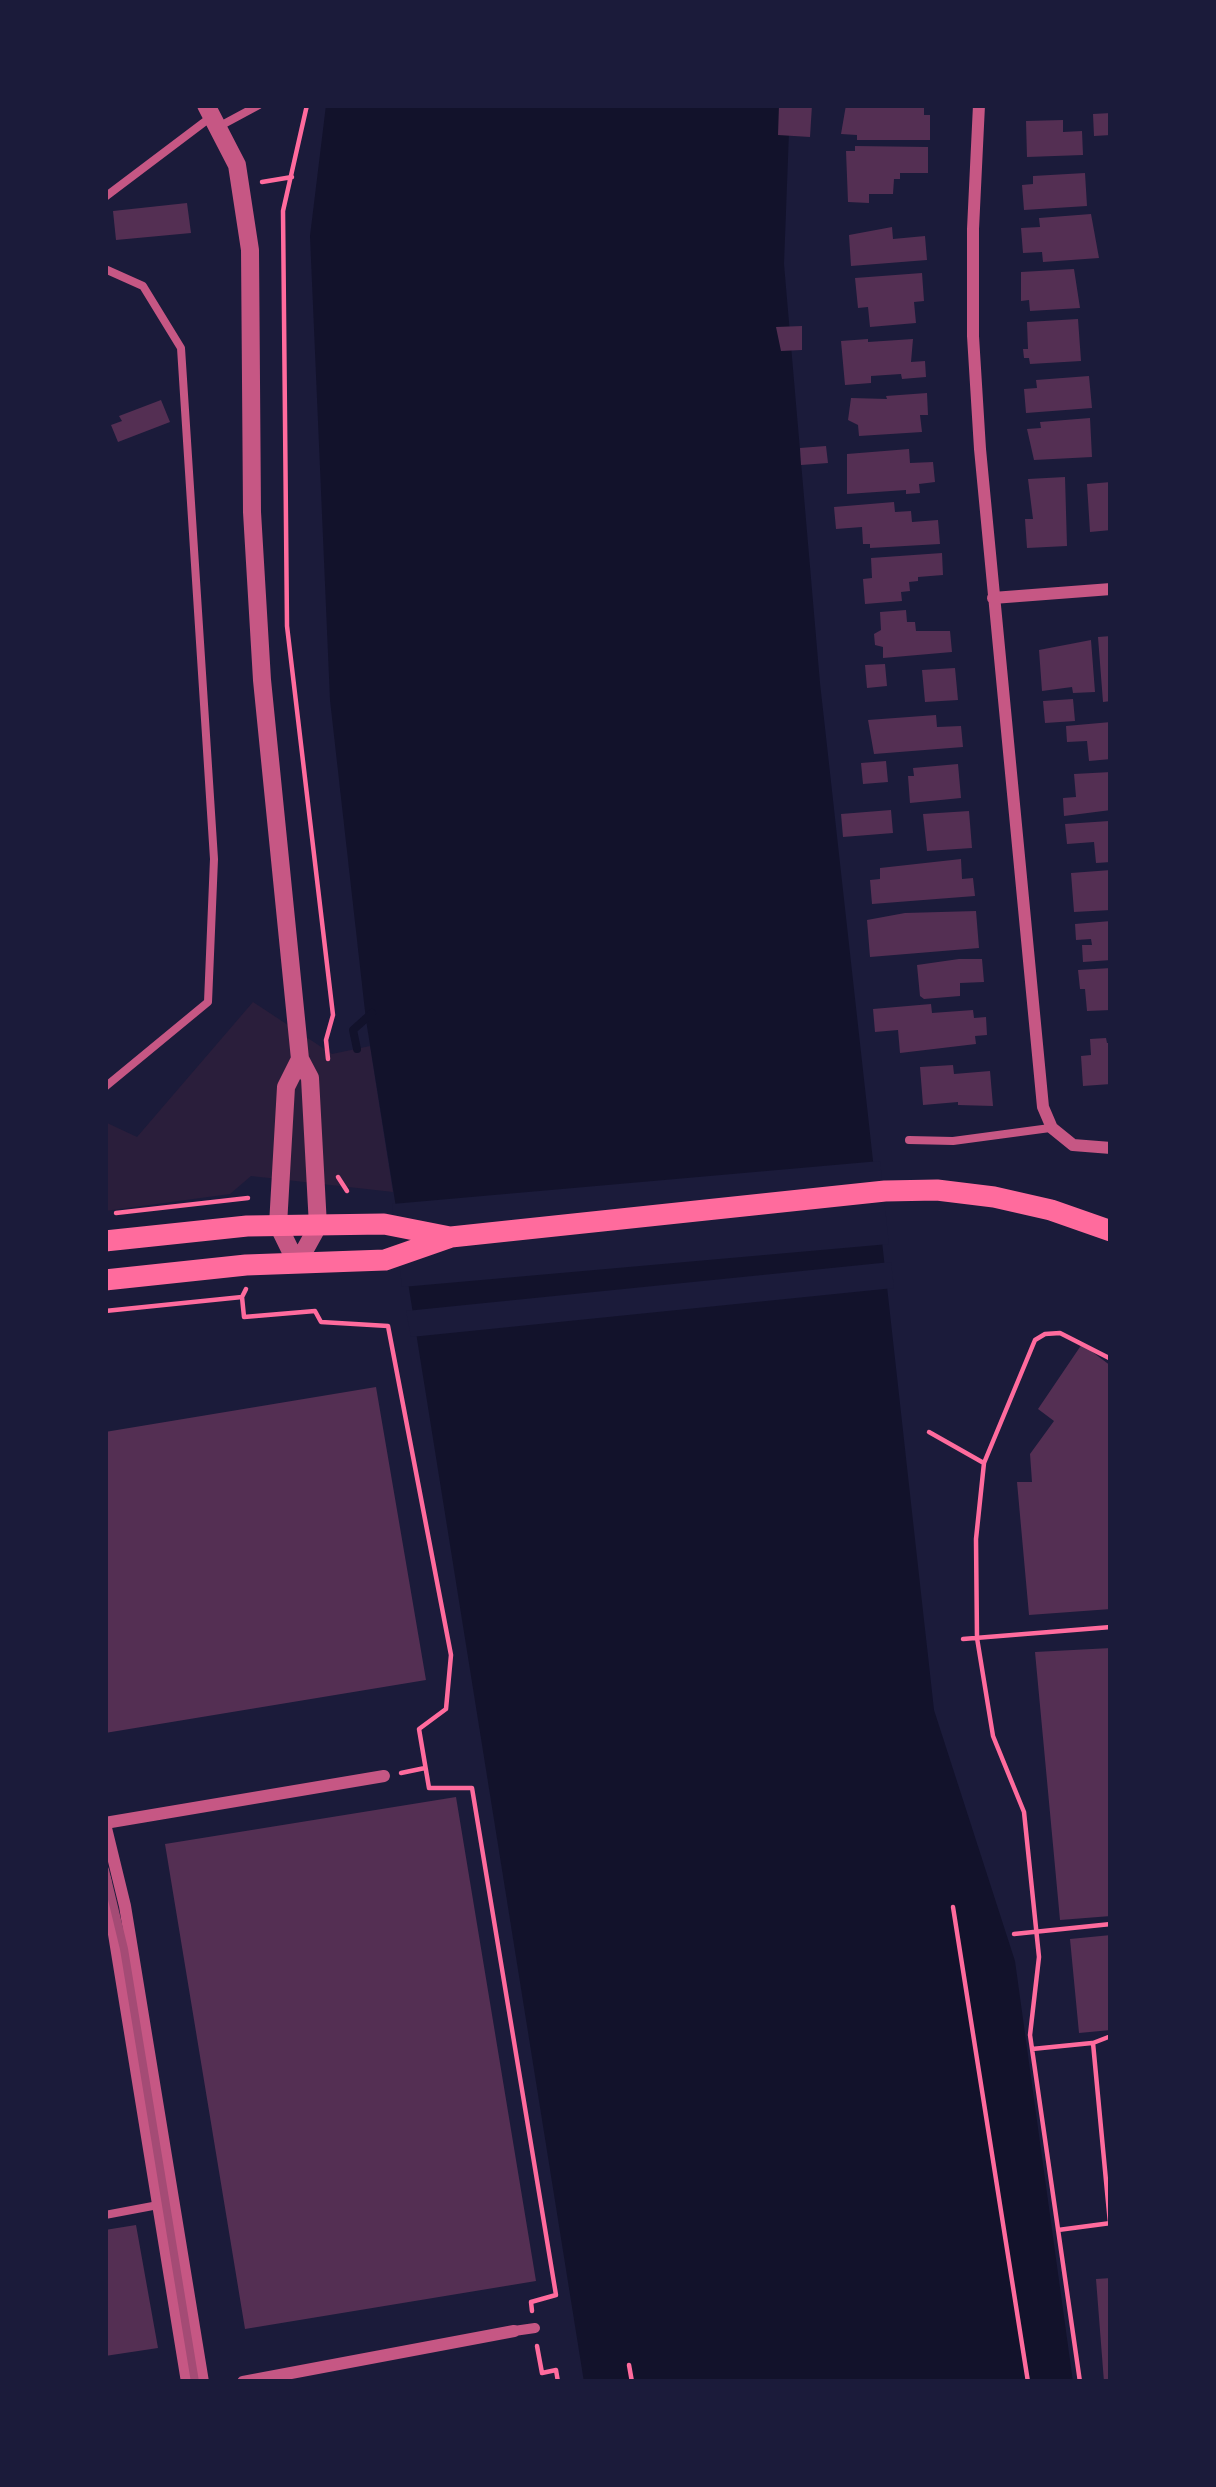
<!DOCTYPE html>
<style>
body{margin:0}
#map{position:relative;width:1216px;height:2487px;overflow:hidden;background:#1b1b3a;font-family:Roboto,sans-serif}
canvas{display:block}
.frame{position:absolute;inset:0;border:108px solid #1b1b3a;pointer-events:none}
</style>
<div id="map">
<canvas width="1216" height="2487"></canvas>
<div class="frame"></div>
</div>
<script>
const ctx = document.querySelector('canvas').getContext('2d');
ctx.lineJoin = 'round';
function fillPath(path, color) { ctx.fillStyle = color; ctx.fill(path, 'evenodd'); }
const toPath = rows => new Path2D(rows.map(r => 'M' + r).join(''));
function strokePath(path, color, width, dash) { ctx.strokeStyle = color; ctx.lineWidth = width; ctx.lineCap = dash ? 'butt' : 'round'; ctx.setLineDash(dash || []); ctx.stroke(path); }
const green = toPath([
 [253,1002,332,1054,370,1046,393,1192,251,1176,230,1194,105,1211,105,1122,137,1137]
]);
const water = toPath([
 [326,105,790,105,784,264,820,683,934,1710,1015,1961,1073,2382,584,2382,366,1020,330,700,310,236]
]);
const pier = toPath([
 [880,1161,889,1244,402,1287,392,1204],
 [891,1262,894,1288,411,1337,406,1311]
]);
const stream = toPath([
 [357,1049,353,1030,372,1013]
]);
const building = toPath([
 [779,105,812,105,810,137,778,135],
 [846,105,924,105,924,115,930,115,930,140,857,140,857,135,841,134],
 [1111,113,1111,135,1094,136,1093,114],
 [1063,120,1063,132,1082,131,1083,155,1027,157,1026,121],
 [855,146,928,147,928,173,900,173,900,179,894,179,893,194,869,194,869,203,848,202,846,151,855,151],
 [1085,173,1087,206,1024,210,1022,185,1033,184,1033,176],
 [187,203,191,233,116,240,113,211],
 [1091,214,1099,258,1043,262,1042,252,1023,253,1021,228,1040,227,1039,218],
 [892,227,893,239,925,236,927,260,851,266,849,235],
 [1074,269,1080,308,1030,311,1029,300,1021,301,1021,272],
 [922,273,924,301,914,302,916,323,870,327,868,307,858,308,855,278],
 [1078,319,1081,361,1030,364,1029,358,1024,358,1023,349,1028,349,1027,322],
 [802,326,802,350,781,351,776,327],
 [868,339,868,342,913,339,911,362,925,361,926,377,902,379,901,374,871,376,871,383,845,385,841,341],
 [1089,376,1092,408,1026,413,1024,389,1037,388,1036,380],
 [927,393,928,415,920,415,922,432,859,436,858,425,848,420,851,398,887,399,886,396],
 [161,400,170,422,118,442,111,425,122,421,119,416],
 [1090,418,1092,457,1034,460,1027,429,1041,428,1040,422],
 [826,446,828,463,801,465,800,448],
 [909,449,910,463,933,462,935,482,919,484,920,493,906,494,906,490,847,494,847,454],
 [1065,477,1067,546,1027,548,1025,519,1033,519,1028,479],
 [1111,482,1111,530,1090,532,1087,484],
 [894,502,895,512,911,511,912,522,938,520,940,544,870,548,870,544,863,544,862,527,836,529,834,507],
 [942,553,943,575,918,577,918,581,909,582,910,591,901,592,902,601,865,604,863,579,872,578,871,558],
 [906,610,907,622,915,622,916,631,950,631,952,652,883,658,883,647,875,645,874,634,881,630,880,612],
 [1111,636,1111,701,1103,702,1098,637],
 [1091,640,1095,692,1073,693,1072,687,1042,691,1039,650],
 [885,664,887,686,867,688,865,665],
 [955,668,958,700,925,702,922,670],
 [1073,699,1075,721,1045,723,1043,701],
 [936,715,937,727,961,726,963,747,874,754,868,720],
 [1111,722,1111,759,1089,761,1087,741,1067,742,1066,726],
 [886,761,888,782,863,784,861,763],
 [958,764,961,798,910,803,908,776,914,776,913,768],
 [1111,772,1111,810,1064,816,1063,798,1076,797,1074,774],
 [891,810,893,833,843,837,841,814],
 [969,811,972,848,927,851,923,814],
 [1109,821,1111,862,1096,863,1094,842,1067,844,1065,824],
 [961,859,962,879,973,878,975,896,872,904,870,880,880,879,880,868],
 [1111,870,1111,910,1074,912,1071,873],
 [976,911,979,948,870,957,867,920,905,913],
 [1111,921,1111,960,1083,962,1082,945,1092,945,1091,939,1076,940,1075,924],
 [959,959,982,959,984,982,960,983,960,996,924,999,920,996,917,965],
 [1111,968,1111,1010,1087,1011,1085,989,1080,989,1078,970],
 [931,1004,932,1013,973,1010,974,1018,986,1017,987,1035,975,1036,976,1044,900,1053,898,1030,875,1032,873,1009],
 [1106,1038,1107,1043,1111,1043,1111,1084,1083,1086,1081,1056,1091,1055,1090,1039],
 [953,1065,954,1074,990,1071,993,1106,958,1105,958,1102,923,1105,920,1067],
 [1082,1344,1111,1366,1111,1609,1029,1615,1017,1482,1032,1482,1030,1454,1054,1421,1038,1409],
 [376,1387,426,1680,105,1733,105,1432],
 [1111,1648,1111,1916,1060,1920,1035,1652],
 [456,1797,536,2281,245,2329,165,1844],
 [1111,1935,1111,2030,1079,2033,1070,1939],
 [136,2225,158,2348,105,2356,105,2230],
 [1111,2278,1111,2382,1104,2382,1096,2279]
]);
const path = toPath([
 [307,105,283,211,287,626,333,1015,326,1040,328,1059],
 [262,182,292,177],
 [338,1177,347,1191],
 [116,1213,248,1198],
 [246,1289,242,1297,244,1317,315,1311,321,1322,388,1326,451,1655,446,1709,419,1729,429,1788,472,1788,556,2295,531,2302,532,2311],
 [105,1311,242,1297],
 [929,1432,982,1462],
 [963,1639,1111,1627],
 [401,1773,425,1768],
 [953,1907,1028,2382],
 [1014,1934,1111,1924],
 [1032,2049,1092,2043],
 [1110,2223,1093,2043,1111,2036],
 [1058,2230,1111,2223],
 [537,2346,542,2373,556,2370,558,2382],
 [629,2365,632,2382],
 [1080,2382,1030,2035,1039,1957,1024,1812,993,1736,977,1638,976,1539,984,1463,1035,1340,1045,1334,1060,1333,1111,1359]
]);
const service = toPath([
 [220,126,259,105],
 [105,197,211,117],
 [105,269,143,286,181,348,214,859,208,1002,105,1087],
 [909,1140,953,1141,1050,1128],
 [105,2215,174,2202]
]);
const pedestrian = toPath([
 [514,2331,535,2328]
]);
const minor = toPath([
 [979,105,973,229,973,336,980,449,1043,1107,1052,1128,1073,1145,1111,1148],
 [993,598,1111,589],
 [105,1823,384,1776],
 [105,1824,125,1906,203,2382],
 [105,1879,187,2382],
 [243,2382,514,2331]
]);
const tertiary = toPath([
 [206,105,237,165,250,250,252,512,262,680,300,1059,310,1078,318,1226,297,1264],
 [297,1264,278,1225,286,1087,300,1059]
]);
const secondary = toPath([
 [105,1241,247,1226,384,1224,450,1237],
 [105,1280,246,1265,385,1260,451,1237,885,1191,937,1190,994,1197,1051,1210,1111,1231]
]);
const rail = toPath([
 [105,1870,124,1949,195,2382]
]);
fillPath(green, '#2a1e3b');
fillPath(water, '#12122b');
fillPath(pier, '#1b1b3a');
strokePath(stream, '#12122b', 8);
fillPath(building, '#542f53');
strokePath(path, '#ff6b9d', 4.5);
strokePath(service, '#c65784', 8);
strokePath(pedestrian, '#c65784', 10);
strokePath(minor, '#c65784', 12);
strokePath(tertiary, '#c65784', 18);
strokePath(secondary, '#ff6b9d', 21);
strokePath(rail, '#a44b75', 8);
</script>
